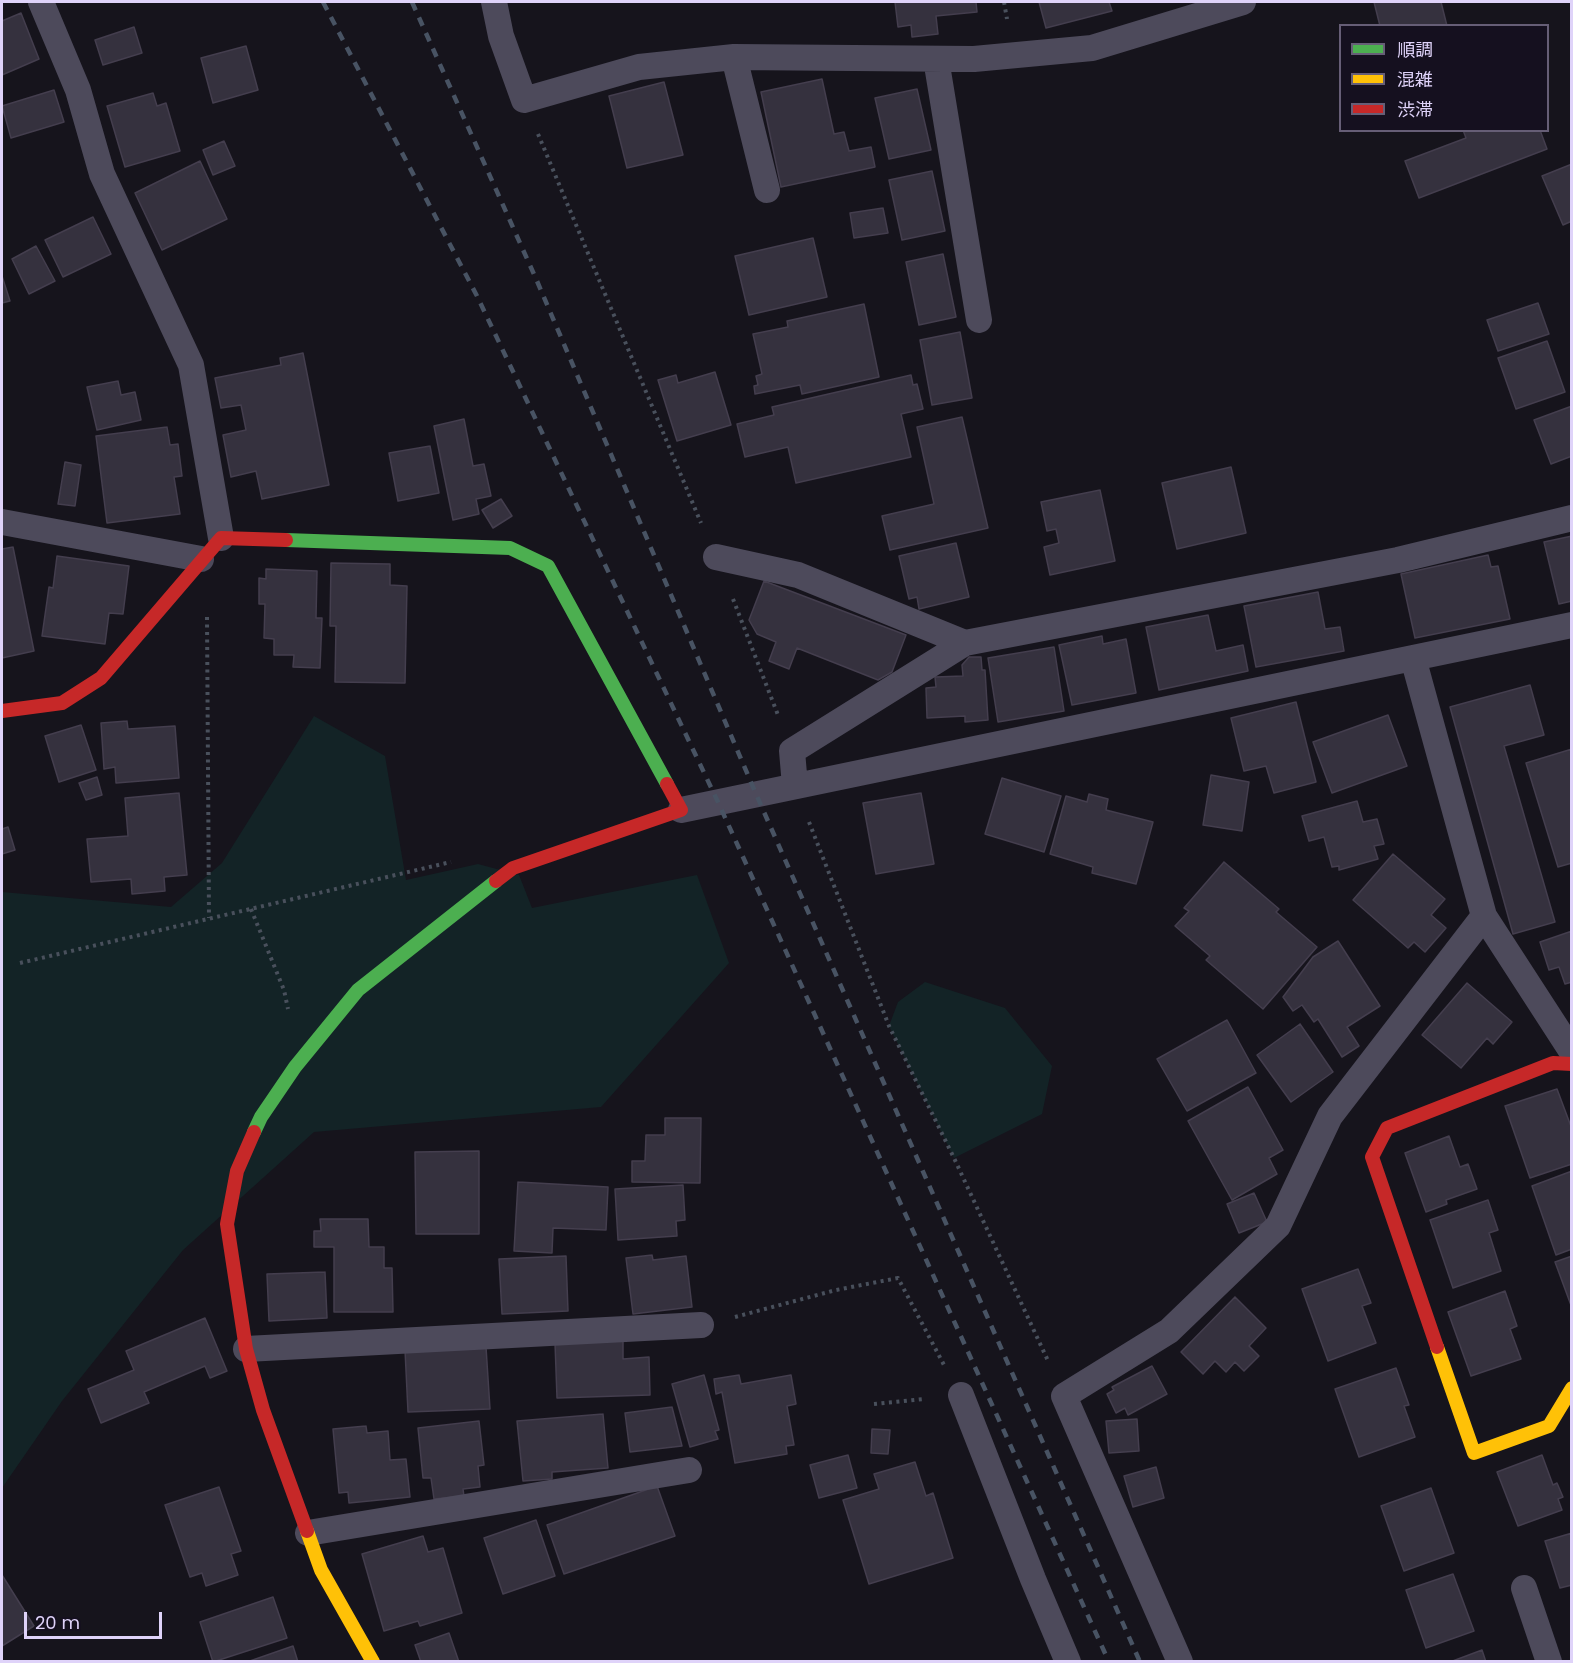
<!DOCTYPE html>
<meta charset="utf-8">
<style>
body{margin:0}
#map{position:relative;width:1573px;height:1663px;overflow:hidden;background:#16141c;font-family:Poppins,"Noto Sans JP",sans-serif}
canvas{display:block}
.frame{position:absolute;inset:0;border:3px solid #dfd3f9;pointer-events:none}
.legend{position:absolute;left:1339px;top:24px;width:210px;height:108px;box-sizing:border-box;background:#15101f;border:2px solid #665e76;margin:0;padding:8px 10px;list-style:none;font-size:18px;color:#dfd3f9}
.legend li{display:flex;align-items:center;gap:12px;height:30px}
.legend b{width:30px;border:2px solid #665e76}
.scale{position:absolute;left:24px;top:1612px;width:138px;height:27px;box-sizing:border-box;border:3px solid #dfd3f9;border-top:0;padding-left:8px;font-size:18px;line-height:21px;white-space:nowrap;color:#dfd3f9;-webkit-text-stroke:4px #15101f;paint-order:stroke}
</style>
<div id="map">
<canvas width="1573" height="1663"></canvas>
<div class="frame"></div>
<ul class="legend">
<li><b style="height:8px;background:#4caf50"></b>順調</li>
<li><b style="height:8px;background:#ffc107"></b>混雑</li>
<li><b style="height:8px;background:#c62828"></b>渋滞</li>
</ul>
<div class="scale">20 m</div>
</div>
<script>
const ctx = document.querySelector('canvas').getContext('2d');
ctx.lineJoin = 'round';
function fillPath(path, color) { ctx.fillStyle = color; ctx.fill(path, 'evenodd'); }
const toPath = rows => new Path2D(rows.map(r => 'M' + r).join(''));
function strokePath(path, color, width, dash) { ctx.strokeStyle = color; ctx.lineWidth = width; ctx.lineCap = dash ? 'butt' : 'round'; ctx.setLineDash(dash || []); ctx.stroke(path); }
const green = toPath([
 [314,716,385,756,406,880,478,864,519,875,532,908,697,875,729,963,601,1107,314,1132,183,1250,62,1401,2,1488,2,892,171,907,222,863],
 [925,982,1005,1008,1052,1066,1042,1114,954,1158,889,1026,898,1002]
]);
const building = toPath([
 [895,2,976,2,977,12,936,16,938,34,912,37,911,25,898,27,895,2],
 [1039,2,1109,2,1112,11,1046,28,1039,2],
 [1374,2,1441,2,1447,26,1380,26,1374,2],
 [21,13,39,59,2,75,2,21,21,13],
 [134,27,142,53,103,65,95,40,134,27],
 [246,46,258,90,213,103,201,58,246,46],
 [822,79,834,134,844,132,849,151,871,147,875,167,781,187,761,92,822,79],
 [664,82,683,155,627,168,609,96,664,82],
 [917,89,931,150,889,159,875,98,917,89],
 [54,90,64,122,11,138,2,106,54,90],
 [153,93,157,106,166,103,180,151,125,167,107,106,153,93],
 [1463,130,1540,130,1547,149,1419,198,1405,161,1466,138,1463,130],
 [224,141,235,166,213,175,203,150,224,141],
 [200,161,227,219,162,250,135,193,200,161],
 [1572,164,1572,221,1563,225,1542,176,1572,164],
 [932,171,945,231,902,240,889,180,932,171],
 [883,208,888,233,854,238,850,213,883,208],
 [93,217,111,254,63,277,45,240,93,217],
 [813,238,827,297,749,315,735,256,813,238],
 [36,246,55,281,29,294,12,259,36,246],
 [943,254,956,317,919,325,906,262,943,254],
 [2,276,10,301,2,303,2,276],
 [1538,303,1549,334,1498,351,1487,320,1538,303],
 [864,304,879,377,802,394,800,385,755,394,754,386,758,385,756,376,762,374,753,334,788,327,787,321,864,304],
 [960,332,972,398,932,405,920,340,960,332],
 [1547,341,1565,392,1516,409,1498,358,1547,341],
 [303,353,329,485,262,499,256,471,231,477,223,435,246,430,241,405,221,408,215,378,281,365,280,358,303,353],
 [715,372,731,425,677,441,658,380,676,375,678,383,715,372],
 [911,375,913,385,917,384,923,409,901,414,911,457,796,483,788,447,745,457,737,424,774,415,772,407,911,375],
 [118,381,121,395,135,392,141,420,97,430,87,387,118,381],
 [1572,406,1572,456,1551,464,1534,420,1572,406],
 [962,417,988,528,890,550,882,516,934,504,917,427,962,417],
 [464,419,473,466,484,464,491,496,476,499,479,514,453,520,434,426,464,419],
 [167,427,170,445,178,444,182,476,174,477,180,514,107,523,96,436,167,427],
 [430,446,439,493,398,501,389,453,430,446],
 [65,462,81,465,75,506,58,504,65,462],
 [1231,467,1246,533,1177,549,1162,483,1231,467],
 [1100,490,1115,561,1050,575,1044,547,1059,543,1056,529,1047,531,1041,502,1100,490],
 [501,499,512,516,493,528,482,510,501,499],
 [1572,536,1572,601,1559,604,1544,542,1572,536],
 [956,543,969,597,919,609,917,597,909,599,899,556,956,543],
 [13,547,34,651,2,658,2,549,13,547],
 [1488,555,1491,567,1498,566,1510,619,1415,638,1401,574,1488,555],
 [57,556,129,566,123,614,109,613,105,644,42,636,49,587,53,588,57,556],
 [331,563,390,564,390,585,407,586,405,683,335,682,336,626,330,626,331,563],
 [266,569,317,571,316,618,322,618,320,668,293,667,294,655,274,655,274,639,264,638,265,604,259,604,259,578,266,579,266,569],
 [764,581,906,635,892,672,878,680,797,648,789,669,769,661,776,642,757,634,749,620,764,581],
 [1318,592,1325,629,1340,627,1344,651,1256,667,1244,606,1318,592],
 [1208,615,1216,651,1243,645,1248,671,1159,690,1146,627,1208,615],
 [1102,636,1103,644,1126,639,1136,693,1072,705,1059,645,1102,636],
 [1054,647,1064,711,998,722,988,658,1054,647],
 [969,657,981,657,982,670,985,670,988,720,965,722,965,716,927,718,926,688,936,687,935,677,963,676,962,665,969,657],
 [1530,685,1544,735,1504,746,1555,922,1513,934,1450,707,1530,685],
 [1296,702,1316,782,1274,793,1266,766,1244,771,1231,718,1296,702],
 [1388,715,1407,766,1332,793,1313,742,1388,715],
 [127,721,128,729,175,726,179,778,116,783,115,767,104,769,101,723,127,721],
 [81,725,96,770,59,782,45,736,81,725],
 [1572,749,1572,863,1558,867,1526,763,1572,749],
 [1211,775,1249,782,1242,831,1203,825,1211,775],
 [97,777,102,795,86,800,79,783,97,777],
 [1002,778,1061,796,1044,852,985,834,1002,778],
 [179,793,187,875,164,877,165,891,132,894,131,879,91,882,87,839,128,836,125,798,179,793],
 [921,793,934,864,876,874,863,803,921,793],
 [1089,794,1108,799,1106,810,1153,822,1136,884,1092,873,1093,867,1050,854,1066,796,1087,802,1089,794],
 [1357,801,1363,822,1377,819,1384,844,1374,846,1378,859,1339,870,1339,866,1332,867,1324,837,1309,841,1302,816,1357,801],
 [8,827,15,850,2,854,2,829,8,827],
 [1393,854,1445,899,1431,915,1446,928,1425,952,1414,942,1408,948,1353,900,1393,854],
 [1224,862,1279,909,1276,912,1317,947,1263,1009,1206,960,1210,956,1175,926,1189,911,1184,908,1224,862],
 [1572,931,1572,982,1565,984,1559,967,1549,970,1540,942,1572,931],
 [1338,941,1380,1006,1347,1027,1359,1046,1342,1057,1318,1019,1314,1022,1302,1005,1293,1011,1283,997,1313,957,1338,941],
 [1467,983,1512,1022,1493,1044,1487,1038,1461,1068,1422,1035,1467,983],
 [1227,1020,1256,1073,1187,1111,1157,1059,1227,1020],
 [1300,1024,1333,1072,1291,1102,1257,1055,1300,1024],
 [1248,1087,1283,1150,1269,1158,1277,1174,1232,1200,1188,1121,1248,1087],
 [1557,1089,1572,1129,1572,1164,1530,1178,1505,1106,1557,1089],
 [665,1118,701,1118,700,1183,632,1182,632,1161,645,1161,646,1135,665,1135,665,1118],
 [1449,1136,1460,1167,1468,1164,1477,1189,1446,1200,1447,1204,1426,1212,1405,1153,1449,1136],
 [479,1151,479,1234,416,1234,415,1152,479,1151],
 [1572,1171,1572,1249,1556,1255,1532,1186,1572,1171],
 [518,1182,608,1187,606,1230,553,1228,552,1253,514,1251,518,1182],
 [683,1185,685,1220,676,1221,677,1236,618,1240,615,1189,683,1185],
 [1254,1193,1267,1222,1239,1233,1227,1204,1254,1193],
 [1488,1200,1498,1230,1489,1233,1501,1271,1453,1288,1430,1220,1488,1200],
 [320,1219,368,1219,369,1247,384,1247,384,1268,392,1268,393,1312,334,1312,334,1247,314,1247,314,1231,321,1231,320,1219],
 [652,1255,653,1260,686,1256,692,1307,633,1314,626,1258,652,1255],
 [566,1256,568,1311,502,1314,499,1259,566,1256],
 [1572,1256,1572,1308,1555,1262,1572,1256],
 [1358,1269,1371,1303,1362,1306,1376,1343,1328,1361,1302,1289,1358,1269],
 [325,1272,327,1318,269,1321,267,1274,325,1272],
 [1505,1291,1517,1326,1510,1329,1521,1359,1471,1376,1448,1312,1505,1291],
 [1235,1297,1266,1328,1249,1346,1259,1356,1244,1371,1235,1362,1226,1372,1215,1361,1203,1374,1181,1352,1235,1297],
 [205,1318,227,1371,210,1378,205,1366,144,1392,149,1403,101,1423,88,1389,134,1370,126,1351,205,1318],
 [623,1340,623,1359,649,1357,650,1395,557,1398,555,1343,623,1340],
 [486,1347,490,1409,408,1412,405,1350,486,1347],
 [1152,1366,1167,1394,1128,1415,1125,1408,1116,1413,1107,1394,1114,1390,1112,1387,1152,1366],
 [1396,1368,1409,1405,1404,1406,1415,1437,1359,1457,1335,1389,1396,1368],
 [704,1375,719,1430,715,1431,718,1439,690,1447,672,1384,704,1375],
 [739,1375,741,1384,791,1375,796,1404,787,1406,794,1445,786,1446,787,1454,735,1463,722,1392,716,1394,714,1379,739,1375],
 [672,1407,682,1446,630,1452,625,1413,672,1407],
 [603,1414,608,1468,552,1472,552,1479,523,1481,517,1421,603,1414],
 [1137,1419,1139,1451,1109,1453,1106,1421,1137,1419],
 [479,1421,484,1465,478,1466,480,1487,463,1489,464,1496,434,1499,431,1478,423,1478,418,1428,479,1421],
 [366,1426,367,1433,388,1431,390,1460,406,1459,410,1497,349,1503,348,1492,339,1493,333,1429,366,1426],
 [872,1429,890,1430,888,1454,871,1453,872,1429],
 [848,1455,857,1488,819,1498,810,1465,848,1455],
 [1542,1455,1553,1485,1557,1483,1563,1497,1558,1499,1562,1510,1518,1526,1497,1472,1542,1455],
 [915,1462,926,1496,933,1493,953,1558,869,1584,843,1500,879,1489,874,1474,915,1462],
 [1156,1467,1164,1498,1133,1507,1124,1476,1156,1467],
 [657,1486,675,1536,564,1574,547,1525,657,1486],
 [219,1487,241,1551,231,1554,238,1575,206,1586,202,1573,190,1577,165,1505,219,1487],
 [1431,1488,1454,1553,1404,1571,1381,1506,1431,1488],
 [536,1520,555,1576,503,1594,484,1538,536,1520],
 [1572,1533,1572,1585,1560,1588,1545,1541,1572,1533],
 [423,1536,428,1552,443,1548,462,1613,420,1626,418,1621,384,1631,362,1554,423,1536],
 [1453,1574,1474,1631,1426,1648,1406,1590,1453,1574],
 [2,1575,34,1626,2,1646,2,1575],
 [273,1597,287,1638,213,1662,200,1622,273,1597],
 [449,1633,459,1662,421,1662,415,1645,449,1633],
 [293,1646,298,1662,247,1662,293,1646],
 [1482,1650,1486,1662,1450,1662,1482,1650]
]);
const path = toPath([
 [1004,2,1007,19],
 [538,134,701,523],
 [733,599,778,715],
 [207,617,209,918],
 [809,822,889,1026,954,1158,1049,1363],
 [251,909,284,990,288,1009],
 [20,963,451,862],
 [735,1317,836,1290,898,1278,944,1365],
 [874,1404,924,1399]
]);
const lane = toPath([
 [41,2,78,90,102,174,191,365,221,538],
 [494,2,501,36,524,100,639,67,734,57,974,59,1092,48,1243,2],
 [734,57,767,190],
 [936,59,979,320],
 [2,522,201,559],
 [716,557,798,575,965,643],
 [795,786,792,751,965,643,1398,560,1572,518],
 [681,810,1572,625],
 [1484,916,1572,1052],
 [246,1349,701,1325],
 [961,1395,1033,1579,1068,1662],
 [308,1533,689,1470],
 [1524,1588,1549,1662],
 [1180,1662,1064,1396,1169,1331,1278,1226,1330,1116,1484,916,1413,658]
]);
const fast = toPath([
 [286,540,510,548,548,566,667,784],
 [254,1132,261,1117,295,1067,358,990,496,881]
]);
const slow = toPath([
 [1437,1347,1474,1453,1549,1426,1572,1388],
 [307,1531,321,1570,373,1662]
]);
const jam = toPath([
 [2,711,62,703,101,678,221,538,286,540],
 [496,881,513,868,681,810,667,784],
 [254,1132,237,1171,227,1224,246,1349,263,1410,307,1531],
 [1437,1347,1372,1157,1387,1128,1553,1063,1572,1064]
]);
const rail = toPath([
 [323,2,477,296,718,802,1109,1662],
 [412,2,537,281,756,794,1140,1662]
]);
fillPath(green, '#132326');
fillPath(building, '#35313e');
strokePath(building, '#443e4e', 1.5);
strokePath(path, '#49505c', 4, [3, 4.5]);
strokePath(lane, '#4d4a5b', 26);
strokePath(fast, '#4caf50', 14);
strokePath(slow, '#ffc107', 14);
strokePath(jam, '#c62828', 14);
strokePath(rail, '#485363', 4.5, [9, 8]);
</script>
